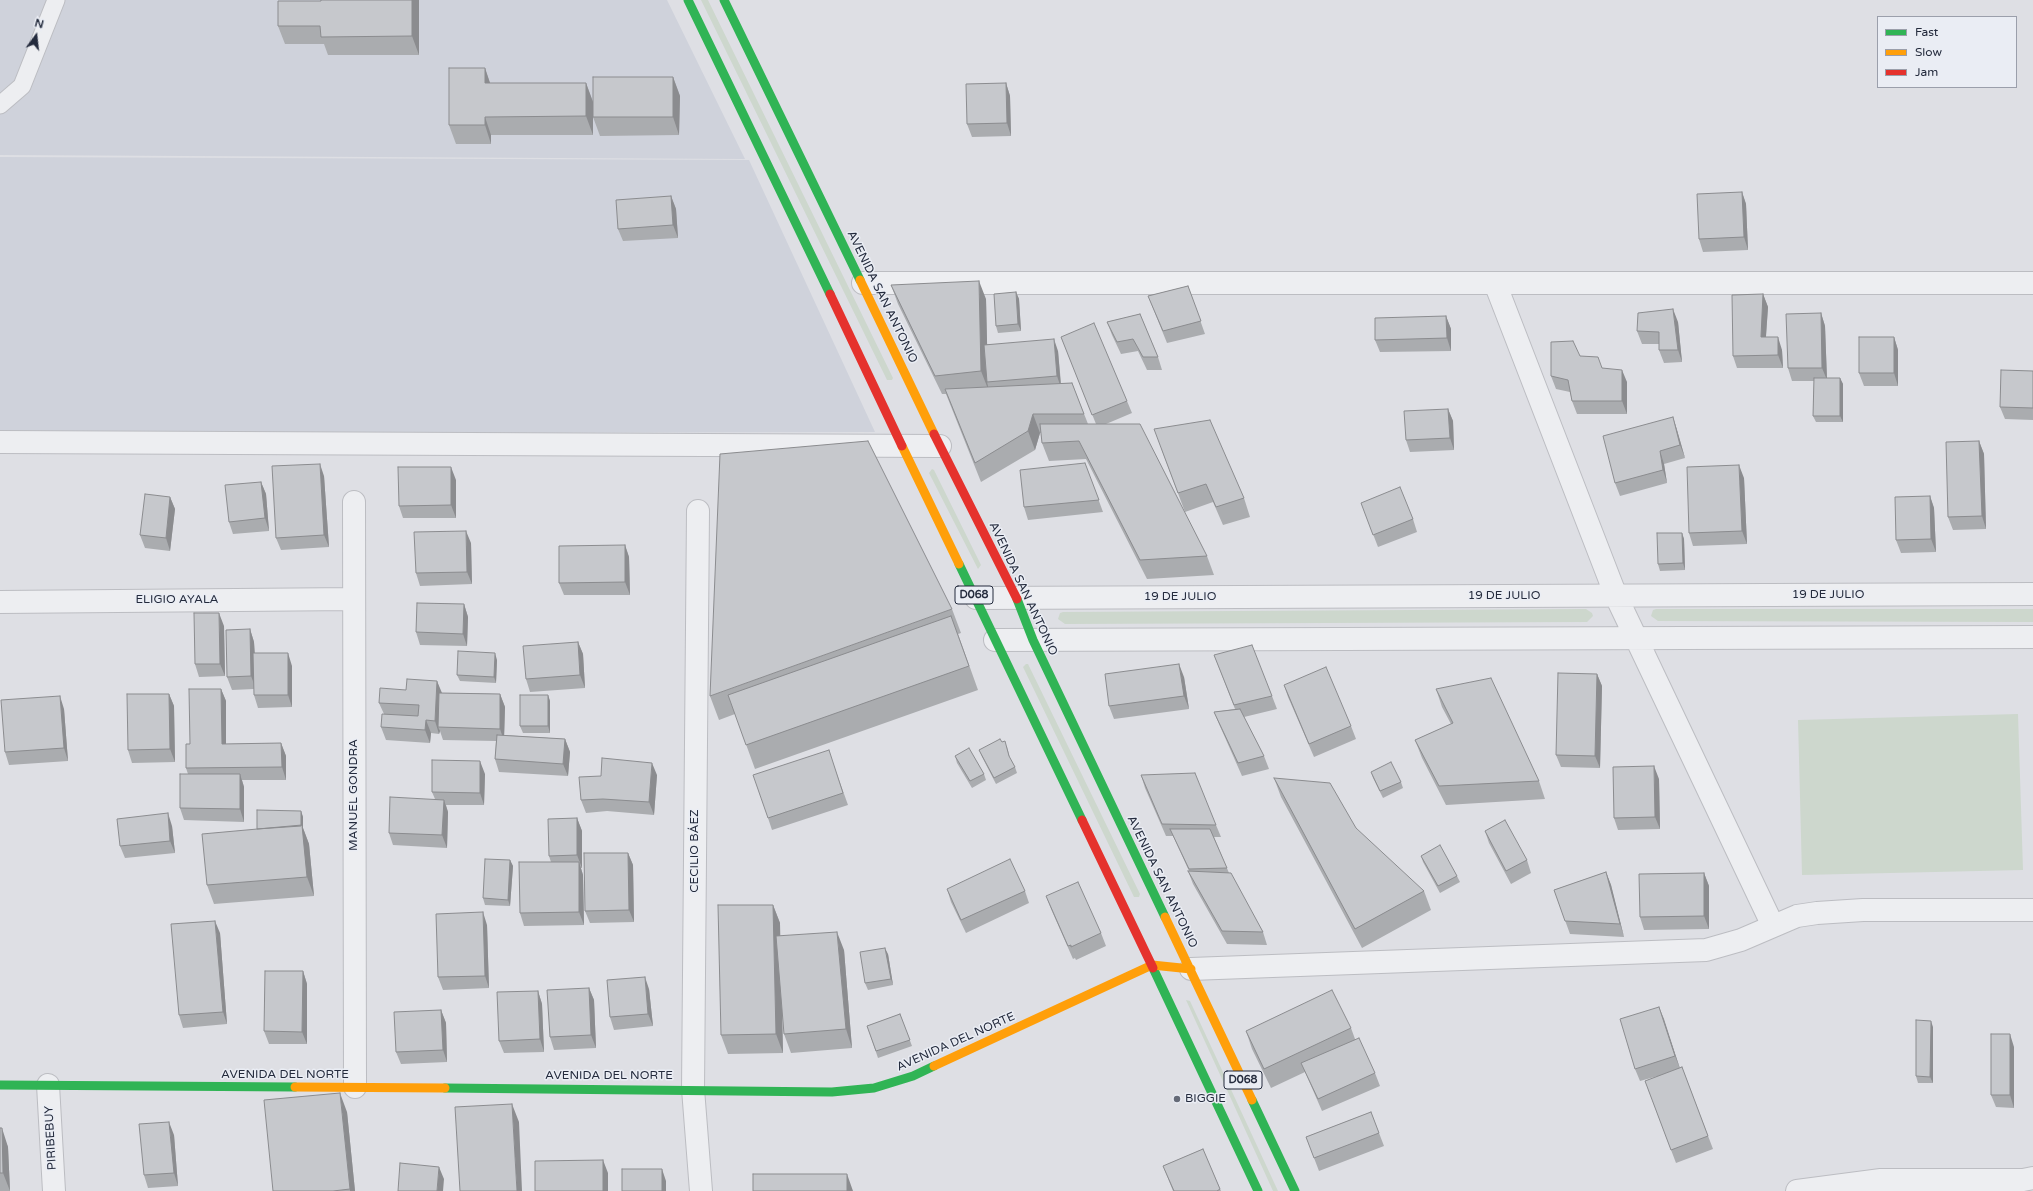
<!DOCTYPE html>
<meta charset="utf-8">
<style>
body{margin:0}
#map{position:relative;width:2033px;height:1191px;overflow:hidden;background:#dedfe4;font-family:"Varela Round",sans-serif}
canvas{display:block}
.legend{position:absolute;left:1877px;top:16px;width:140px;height:72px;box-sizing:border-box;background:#eaedf4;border:1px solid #9b9fab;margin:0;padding:5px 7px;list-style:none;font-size:12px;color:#242b3d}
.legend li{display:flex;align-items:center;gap:8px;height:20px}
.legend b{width:20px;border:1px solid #9b9fab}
.north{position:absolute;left:16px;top:16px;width:40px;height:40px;-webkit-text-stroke:3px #eaedf4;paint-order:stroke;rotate:15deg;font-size:11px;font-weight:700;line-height:16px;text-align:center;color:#242b3d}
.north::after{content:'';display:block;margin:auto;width:14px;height:18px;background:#242b3d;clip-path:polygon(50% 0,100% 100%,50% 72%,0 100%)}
</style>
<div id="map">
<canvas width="2033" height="1191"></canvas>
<ul class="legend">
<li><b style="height:5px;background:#30b455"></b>Fast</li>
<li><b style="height:5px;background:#ff9f0a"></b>Slow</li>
<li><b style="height:5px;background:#e5322d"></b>Jam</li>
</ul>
<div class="north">N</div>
</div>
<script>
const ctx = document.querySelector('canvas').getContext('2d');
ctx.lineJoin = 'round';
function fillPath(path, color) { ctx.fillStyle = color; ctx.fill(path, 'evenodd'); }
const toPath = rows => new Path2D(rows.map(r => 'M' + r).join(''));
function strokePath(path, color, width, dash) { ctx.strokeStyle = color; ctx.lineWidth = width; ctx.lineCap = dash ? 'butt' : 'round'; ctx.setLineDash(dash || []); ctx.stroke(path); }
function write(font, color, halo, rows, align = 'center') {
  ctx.font = font + ' "Varela Round",sans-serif'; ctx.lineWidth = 3; ctx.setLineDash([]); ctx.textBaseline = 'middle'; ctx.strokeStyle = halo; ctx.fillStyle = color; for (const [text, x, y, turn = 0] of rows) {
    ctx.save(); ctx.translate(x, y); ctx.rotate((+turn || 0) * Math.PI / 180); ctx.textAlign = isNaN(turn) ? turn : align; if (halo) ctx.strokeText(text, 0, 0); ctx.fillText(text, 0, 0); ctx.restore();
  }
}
const built = toPath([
 [0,0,667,0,745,159,0,155],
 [0,157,749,160,875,432,0,434]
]);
const green = toPath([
 [701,0,708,0,893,378,892,380,887,380],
 [932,469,934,470,981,565,978,569,929,473],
 [1586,609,1592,613,1593,616,1587,622,1065,624,1058,619,1060,613,1063,612],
 [1656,609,2033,609,2033,622,1658,621,1651,616,1653,610],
 [1026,664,1028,664,1140,894,1139,897,1134,897,1023,667],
 [2018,714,2023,870,1802,875,1798,720],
 [1186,1000,1190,1001,1278,1191,1273,1191]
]);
const lane = toPath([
 [0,105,22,86,56,0]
]);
const street = toPath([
 [863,283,2033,283],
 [1495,283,1616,596,1773,926],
 [0,442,940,446],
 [354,502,355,1087],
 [698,511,693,1089,701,1191],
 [976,598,2033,594],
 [0,602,354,599],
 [995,640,2033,637],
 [1191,969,1706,950,1741,940,1797,916,1817,913,1863,910,2033,910],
 [48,1085,54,1191],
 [1797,1191,1881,1180,2023,1180,2033,1178]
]);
const fast = toPath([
 [688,0,830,294],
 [724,0,860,280],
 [959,564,1082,820],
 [1017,599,1033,640,1165,917],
 [1153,968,1258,1191],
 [0,1085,295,1087],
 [445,1088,832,1092,874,1088,913,1076,934,1066],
 [1252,1100,1295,1191]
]);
const slow = toPath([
 [860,280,934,434],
 [902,446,959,564],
 [1165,917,1252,1100],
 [934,1066,1152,965,1191,969],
 [295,1087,445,1088]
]);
const jam = toPath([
 [830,294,902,446],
 [934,434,1017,599],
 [1082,820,1153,968]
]);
const wall = toPath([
 [419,0,419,55,328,55,324,44,285,44,278,26],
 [485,68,490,83,586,83,593,102,593,135,491,135,491,144,456,144,449,125],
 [673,77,680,96,679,135,600,136,593,117],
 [1006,83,1010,96,1011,136,972,137,967,124],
 [1742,192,1746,204,1748,250,1703,252,1699,239],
 [671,196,676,209,678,238,623,241,618,229],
 [891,285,986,299,987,344,1058,351,1061,383,1072,383,1088,424,1096,424,1061,337,1127,401,1132,413,1106,424,1207,556,1214,575,1147,579,1086,459,1049,461,1042,443,1041,433,1040,433,1035,450,981,482,946,394,942,394,898,304],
 [1188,286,1205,334,1167,343,1148,296],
 [1016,292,1019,299,1021,331,998,333,996,326],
 [1763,294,1768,307,1766,337,1782,350,1783,368,1737,368,1733,356],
 [1821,313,1825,326,1827,378,1840,378,1843,384,1843,422,1816,422,1813,416,1814,381,1792,381,1788,368],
 [1140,314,1158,357,1162,370,1147,370,1138,351,1121,354,1112,335,1107,322],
 [1446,316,1451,329,1451,351,1380,352,1375,340],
 [1678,322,1682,362,1664,363,1659,350,1659,344,1642,344,1637,331],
 [1894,337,1898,350,1898,386,1864,386,1859,373],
 [1580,356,1602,368,1627,382,1627,414,1577,414,1572,401,1570,392,1556,389,1551,376],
 [2033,371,2033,420,2005,419,2000,407],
 [1448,409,1453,421,1454,450,1410,452,1406,440],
 [1673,417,1677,430,1685,458,1664,464,1667,483,1620,496,1615,483],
 [1979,441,1984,454,1986,529,1953,530,1948,517],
 [1161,448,1244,498,1250,517,1223,525,1213,502,1185,512],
 [1085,463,1103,512,1028,520,1024,507],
 [324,476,329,547,281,550,276,538],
 [1744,478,1747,544,1693,546,1689,533],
 [456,480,456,518,403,518,399,506],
 [261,482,266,494,269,531,233,534,229,522],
 [1930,496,1934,508,1936,552,1901,553,1896,540],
 [170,497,175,509,170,551,145,548,140,535],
 [1361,503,1413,519,1417,532,1378,547],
 [1682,533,1684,539,1685,570,1660,571,1658,564],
 [471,543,472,584,420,586,416,573],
 [625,545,629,557,630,595,564,595,559,583],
 [464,604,468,617,467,646,420,645,416,632],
 [952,609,961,633,958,634,978,690,755,769,735,714,719,720,710,696],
 [224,626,225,676,199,677,195,664],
 [250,629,254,642,255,653,292,666,292,707,258,708,254,695,254,689,232,690,227,677],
 [578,642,583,654,585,688,530,692,526,679],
 [1214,655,1272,696,1277,709,1244,717,1264,756,1269,769,1242,776,1219,724,1214,712,1235,709],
 [497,660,496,683,460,681,457,675],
 [1597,674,1602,686,1600,768,1561,767,1556,755],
 [1184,677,1189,709,1114,719,1109,706],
 [437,681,441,693,500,694,505,707,504,735,565,739,570,752,568,776,499,772,495,759,496,741,443,740,440,731,439,734,431,733,430,743,386,740,381,727,384,714,379,703,406,690],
 [1284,685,1351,726,1356,739,1314,757,1288,697],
 [221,689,226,701,226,744,281,743,286,756,286,780,242,780,244,787,244,822,184,820,180,808,188,774,186,768,190,744],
 [1436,689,1539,781,1545,799,1446,805,1422,758,1415,740,1451,724,1442,707],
 [169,694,174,706,175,762,132,763,128,750],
 [548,695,550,701,550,733,523,733,520,726],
 [64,709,68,761,9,765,5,752],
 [1002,742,1007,747,1010,758,1015,767,1017,773,996,784,982,757,979,750],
 [955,756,984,774,986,780,972,788,957,763],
 [833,763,848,805,772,830,768,818],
 [1371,772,1401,782,1403,788,1383,798,1373,778],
 [485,774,484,805,446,805,448,812,447,848,393,845,389,833,435,799,432,792],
 [657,775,654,815,607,811,586,813,581,800],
 [1141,775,1216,825,1221,837,1214,837,1229,873,1263,932,1267,945,1227,944,1193,884,1188,871,1189,871,1173,836,1166,836,1145,788],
 [1274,778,1424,891,1431,910,1362,948,1281,797],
 [1659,779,1660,829,1618,830,1614,818],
 [301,811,303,817,303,828,309,844,314,896,214,904,207,885,257,829],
 [577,818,582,831,582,868,581,868,583,875,584,925,524,926,520,913,551,862,549,856],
 [172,826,175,853,125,858,120,846],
 [1485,831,1527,860,1531,873,1511,884,1489,843],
 [628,853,633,865,634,922,590,923,585,911],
 [1421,856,1457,876,1460,882,1440,893,1423,862],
 [510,860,513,866,510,906,485,905,483,898],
 [1606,872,1611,885,1624,937,1570,934,1554,890],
 [1704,873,1709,886,1709,929,1644,930,1640,917],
 [947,889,1025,891,1029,903,966,933,951,902],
 [1046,896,1101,933,1106,946,1076,960,1075,958,1073,959,1051,909],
 [773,905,780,923,780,936,844,950,852,1048,791,1053,784,1034,782,1010,783,1053,728,1054,721,1035],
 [487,925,489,988,443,990,438,977],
 [220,933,227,1024,183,1028,179,1015],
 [888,954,893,985,868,990,865,983],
 [303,971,307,984,307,1044,269,1044,264,1031],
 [589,988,594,1000,596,1048,554,1050,550,1037],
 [649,989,653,1026,614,1030,610,1017],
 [538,991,542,1004,544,1052,504,1053,499,1041],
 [1659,1007,1680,1068,1682,1067,1713,1149,1676,1163,1645,1081,1658,1076,1640,1081,1635,1069],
 [441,1010,446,1023,447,1062,401,1064,396,1052],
 [900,1014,912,1046,878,1058,867,1026],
 [1933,1027,1933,1083,1918,1083,1916,1076],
 [1351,1028,1355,1039,1375,1073,1380,1086,1322,1111,1305,1072,1271,1088,1252,1049,1246,1031],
 [2014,1047,2014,1108,1996,1107,1991,1095],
 [347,1112,355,1191,273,1191],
 [1371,1112,1384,1146,1319,1171,1306,1137],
 [0,1128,8,1147,10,1191,0,1191],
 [174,1135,178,1186,148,1188,144,1175],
 [1203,1149,1221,1191,1173,1191,1163,1166]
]);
const shadedWall = toPath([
 [412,0,419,0,419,55,412,36],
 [485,68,491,86,485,83],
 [673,77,680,96,679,135,673,117],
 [586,83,593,102,593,135,586,116],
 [1006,83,1010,96,1011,136,1007,123],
 [485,117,491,135,491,144,485,125],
 [1742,192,1746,204,1748,250,1744,237],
 [671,196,676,209,678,238,673,225],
 [979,281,986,299,988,382,987,382,988,386,988,389,981,371],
 [1016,292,1019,299,1021,331,1018,324],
 [1763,294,1768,307,1765,349,1761,337],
 [1673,309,1678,322,1682,362,1678,350],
 [1821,313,1825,326,1827,380,1822,368],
 [1446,316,1451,329,1451,351,1447,338],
 [1778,337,1782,350,1783,368,1778,355],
 [1894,337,1898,350,1898,386,1894,373],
 [1054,339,1058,351,1061,388,1057,376],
 [1622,370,1627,382,1627,414,1622,401],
 [1840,378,1843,384,1843,422,1840,416],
 [1448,409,1453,421,1454,450,1450,438],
 [1033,414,1040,433,1035,450,1028,431],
 [1673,417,1677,430,1685,458,1680,445],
 [1979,441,1984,454,1986,529,1982,516],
 [1660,451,1664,464,1667,483,1663,470],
 [320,464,324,476,329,547,324,535],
 [1739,465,1744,478,1747,544,1742,531],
 [451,467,456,480,456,518,451,505],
 [261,482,266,494,269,531,265,518],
 [1930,496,1934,508,1936,552,1931,539],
 [170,497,175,509,170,551,166,538],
 [466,531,471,543,472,584,467,572],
 [1682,533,1684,539,1685,570,1683,563],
 [625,545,629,557,630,595,625,582],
 [464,604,468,617,467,646,463,634],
 [219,613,224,626,225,676,220,664],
 [250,629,254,642,256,689,251,676],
 [578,642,583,654,585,688,580,675],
 [288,653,292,666,292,707,288,695],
 [495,653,497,660,496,683,494,677],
 [1179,664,1184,677,1189,709,1184,696],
 [1597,674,1602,686,1600,768,1595,756],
 [437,681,442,693,438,727,440,731,439,734,435,721],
 [221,689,226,701,226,757,222,744],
 [169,694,174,706,175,762,170,749],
 [500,694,505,707,504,741,500,729],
 [548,695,550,701,550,733,548,726],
 [60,696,64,709,68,761,64,748],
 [426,720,431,733,430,743,425,730],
 [565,739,570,752,568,776,563,764],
 [281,743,286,756,286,780,282,767],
 [480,761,485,774,484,805,480,793],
 [652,763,657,775,654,815,649,802],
 [1654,766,1659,779,1660,829,1655,817],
 [240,774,244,787,244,822,240,809],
 [444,800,448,812,447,848,442,835],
 [301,811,303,817,303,828,309,844,314,896,307,877,301,830],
 [168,813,172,826,175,853,170,841],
 [577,818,582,831,582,868,577,855],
 [628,853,633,865,634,922,629,910],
 [510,860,513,866,510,906,508,900],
 [579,862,583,875,584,925,579,912],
 [1606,872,1611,885,1624,937,1620,924],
 [1704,873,1709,886,1709,929,1704,916],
 [773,905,780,923,783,1053,776,1034],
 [483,912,487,925,489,988,485,976],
 [215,921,220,933,227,1024,223,1012],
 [837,932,844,950,852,1048,846,1029],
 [885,948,888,954,893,985,891,979],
 [303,971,307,984,307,1044,302,1032],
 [645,977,649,989,653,1026,648,1014],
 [589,988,594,1000,596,1048,591,1035],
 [538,991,542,1004,544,1052,540,1039],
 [1659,1007,1664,1019,1680,1069,1675,1056],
 [441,1010,446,1023,447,1062,443,1050],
 [1931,1021,1933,1027,1933,1083,1930,1077],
 [2010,1034,2014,1047,2014,1108,2010,1095],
 [340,1093,347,1112,355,1191,350,1191,350,1189],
 [512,1104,519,1122,522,1191,517,1191],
 [169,1122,174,1135,178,1186,174,1173],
 [2,1128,8,1147,10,1191,3,1173],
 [603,1160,608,1173,608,1191,603,1191],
 [439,1167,444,1179,443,1191,437,1191],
 [662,1169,666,1181,666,1191,662,1191],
 [847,1174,853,1191,847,1191]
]);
const building = toPath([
 [321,0,412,0,412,36,321,37,320,26,278,26,278,1,321,1,321,0],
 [449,68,485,68,485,83,586,83,586,116,485,117,485,125,449,125,449,68],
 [593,77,673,77,673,117,593,117,593,77],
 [1006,83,1007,123,967,124,966,84,1006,83],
 [1742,192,1744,237,1699,239,1697,194,1742,192],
 [671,196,673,225,618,229,616,200,671,196],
 [979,281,981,371,935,376,891,285,979,281],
 [1188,286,1201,321,1163,331,1148,296,1188,286],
 [1016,292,1018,324,996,326,994,294,1016,292],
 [1763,294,1761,337,1778,337,1778,355,1733,356,1732,295,1763,294],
 [1673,309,1678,350,1659,350,1659,332,1637,331,1638,313,1673,309],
 [1821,313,1822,368,1788,368,1786,314,1821,313],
 [1140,314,1158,357,1143,357,1133,339,1117,342,1107,322,1140,314],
 [1446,316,1447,338,1375,340,1375,318,1446,316],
 [1094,323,1127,401,1092,415,1061,337,1094,323],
 [1859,337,1894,337,1894,373,1859,373,1859,337],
 [1054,339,1057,376,987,382,984,345,1054,339],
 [1573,341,1580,356,1598,357,1602,368,1622,370,1622,401,1572,401,1568,380,1551,376,1551,342,1573,341],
 [2001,370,2033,371,2033,408,2000,407,2001,370],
 [1814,378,1840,378,1840,416,1813,416,1814,378],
 [1072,383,1084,414,1033,414,1028,431,975,463,945,389,1072,383],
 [1448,409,1450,438,1406,440,1404,411,1448,409],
 [1673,417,1680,445,1660,451,1663,470,1615,483,1603,436,1673,417],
 [1210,420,1244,498,1216,507,1206,484,1178,493,1154,429,1210,420],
 [1040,424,1140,424,1207,556,1140,560,1079,441,1042,443,1040,424],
 [868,441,952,609,710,696,720,454,868,441],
 [1979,441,1982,516,1948,517,1946,442,1979,441],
 [1085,463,1099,500,1024,507,1020,470,1085,463],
 [320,464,324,535,276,538,272,466,320,464],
 [1739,465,1742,531,1689,533,1687,467,1739,465],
 [398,467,451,467,451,505,399,506,398,467],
 [261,482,265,518,229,522,225,485,261,482],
 [1400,487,1413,519,1373,535,1361,503,1400,487],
 [145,494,170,497,166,538,140,535,145,494],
 [1930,496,1931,539,1896,540,1895,497,1930,496],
 [466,531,467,572,416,573,414,532,466,531],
 [1657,533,1682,533,1683,563,1658,564,1657,533],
 [625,545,625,582,559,583,559,546,625,545],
 [417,603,464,604,463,634,416,632,417,603],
 [194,613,219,613,220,664,195,664,194,613],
 [951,616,969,666,746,745,728,695,951,616],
 [250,629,251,676,227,677,226,630,250,629],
 [578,642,580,675,526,679,523,646,578,642],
 [1252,645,1272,696,1234,705,1214,655,1252,645],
 [458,651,495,653,494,677,457,675,458,651],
 [253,653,288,653,288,695,254,695,253,653],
 [1179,664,1184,696,1109,706,1105,674,1179,664],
 [1326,667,1351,726,1309,744,1284,685,1326,667],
 [1558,673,1597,674,1595,756,1556,755,1558,673],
 [1491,678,1539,781,1439,786,1415,740,1453,723,1436,689,1491,678],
 [407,679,437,681,435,721,426,720,425,730,381,727,382,714,418,716,419,705,379,703,380,688,406,690,407,679],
 [189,689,221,689,222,744,281,743,282,767,186,768,186,744,190,744,189,689],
 [439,693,500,694,500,729,438,727,439,693],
 [127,694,169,694,170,749,128,750,127,694],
 [520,695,548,695,548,726,520,726,520,695],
 [60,696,64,748,5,752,1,700,60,696],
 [1240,709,1264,756,1238,763,1214,712,1240,709],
 [497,735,565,739,563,764,495,759,497,735],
 [1000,739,1002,742,1005,741,1009,756,1015,767,994,778,979,750,1000,739],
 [969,748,984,774,970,781,955,756,969,748],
 [829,750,843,793,768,818,753,775,829,750],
 [602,758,652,763,649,802,603,799,581,800,579,777,601,776,602,758],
 [432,760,480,761,480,793,432,792,432,760],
 [1391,762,1401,782,1380,791,1371,772,1391,762],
 [1654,766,1655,817,1614,818,1613,767,1654,766],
 [1195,773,1216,825,1162,824,1141,775,1195,773],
 [180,774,240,774,240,809,180,808,180,774],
 [1274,778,1330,783,1356,828,1424,891,1355,929,1274,778],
 [390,797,444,800,442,835,389,833,390,797],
 [257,810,301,811,301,826,257,829,257,810],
 [168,813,170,841,120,846,117,819,168,813],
 [577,818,577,855,549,856,548,819,577,818],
 [1505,820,1527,860,1506,871,1485,831,1505,820],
 [302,825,307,877,207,885,202,834,302,825],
 [1170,829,1210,829,1227,868,1189,869,1170,829],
 [1440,845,1457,876,1438,886,1421,856,1440,845],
 [584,853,628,853,629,910,585,911,584,853],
 [485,859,510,860,508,900,483,898,485,859],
 [1010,859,1025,891,961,920,947,889,1010,859],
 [519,862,579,862,579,912,520,913,519,862],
 [1188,871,1231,873,1263,932,1222,931,1188,871],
 [1606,872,1620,924,1565,921,1554,890,1606,872],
 [1704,873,1704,916,1640,917,1639,874,1704,873],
 [1078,882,1101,933,1071,947,1071,945,1068,946,1046,896,1078,882],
 [718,905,773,905,776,1034,721,1035,718,905],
 [483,912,485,976,438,977,436,914,483,912],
 [215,921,223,1012,179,1015,171,924,215,921],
 [837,932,846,1029,784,1034,776,936,837,932],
 [885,948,891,979,865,983,860,952,885,948],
 [265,971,303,971,302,1032,264,1031,265,971],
 [645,977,648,1014,610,1017,607,980,645,977],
 [589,988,591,1035,550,1037,547,990,589,988],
 [1332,990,1351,1028,1264,1069,1246,1031,1332,990],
 [538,991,540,1039,499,1041,497,992,538,991],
 [1659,1007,1675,1056,1635,1069,1620,1019,1659,1007],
 [441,1010,443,1050,396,1052,394,1012,441,1010],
 [900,1014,910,1040,876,1051,867,1026,900,1014],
 [1916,1020,1931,1021,1930,1077,1916,1076,1916,1020],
 [1991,1034,2010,1034,2010,1095,1991,1095,1991,1034],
 [1359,1038,1375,1073,1318,1099,1301,1063,1359,1038],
 [1682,1067,1708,1136,1671,1150,1645,1081,1682,1067],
 [340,1093,350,1189,333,1191,273,1191,264,1100,340,1093],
 [512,1104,517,1191,460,1191,455,1107,512,1104],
 [1371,1112,1379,1133,1314,1158,1306,1137,1371,1112],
 [169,1122,174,1173,144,1175,139,1124,169,1122],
 [0,1128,2,1128,3,1173,0,1173,0,1128],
 [1203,1149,1220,1189,1217,1191,1174,1191,1163,1166,1203,1149],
 [603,1160,603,1191,535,1191,535,1161,603,1160],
 [400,1163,439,1167,437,1191,398,1191,400,1163],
 [622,1169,662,1169,662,1191,622,1191,622,1169],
 [753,1174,847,1174,847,1191,753,1191,753,1174]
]);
const markers = [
 [1177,1099,4,"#656a77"]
];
const shields = [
 [974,595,38],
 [1243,1080,38]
];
const shieldNames = [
 ["D068",974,595],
 ["D068",1243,1080]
];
const streetNames = [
 ["AVENIDA SAN ANTONIO",882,297,64],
 ["AVENIDA SAN ANTONIO",1023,589,65],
 ["19 DE JULIO",1828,595],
 ["19 DE JULIO",1504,596],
 ["19 DE JULIO",1180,597],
 ["ELIGIO AYALA",177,600],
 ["MANUEL GONDRA",354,795,-90],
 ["CECILIO BÁEZ",695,851,-90],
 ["AVENIDA SAN ANTONIO",1162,882,64],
 ["AVENIDA DEL NORTE",956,1042,-24],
 ["AVENIDA DEL NORTE",285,1075],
 ["AVENIDA DEL NORTE",609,1076],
 ["PIRIBEBUY",51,1138,-93]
];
const poiNames = [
 ["BIGGIE",1185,1099]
];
fillPath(built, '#cfd2db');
fillPath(green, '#cdd7cd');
strokePath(lane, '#bcbdc2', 19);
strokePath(street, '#bcbdc2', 24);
strokePath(lane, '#edeef1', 17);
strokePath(street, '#edeef1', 22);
strokePath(fast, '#30b455', 9);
strokePath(slow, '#ff9f0a', 9);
strokePath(jam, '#e5322d', 9);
fillPath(wall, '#aaacaf');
fillPath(shadedWall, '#8b8c8f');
fillPath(building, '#c6c8cc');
strokePath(building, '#8b8c8f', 1);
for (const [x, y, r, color] of markers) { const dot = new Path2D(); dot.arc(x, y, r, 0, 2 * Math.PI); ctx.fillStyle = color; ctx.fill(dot); strokePath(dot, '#eaedf4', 1.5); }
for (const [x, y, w] of shields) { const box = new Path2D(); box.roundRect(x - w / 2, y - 9, w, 18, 3); ctx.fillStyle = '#eaedf4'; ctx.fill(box); strokePath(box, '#242b3d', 1); }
write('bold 11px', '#242b3d', null, shieldNames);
write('12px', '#242b3d', '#eaedf4', streetNames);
write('12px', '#242b3d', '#eaedf4', poiNames, 'left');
</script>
